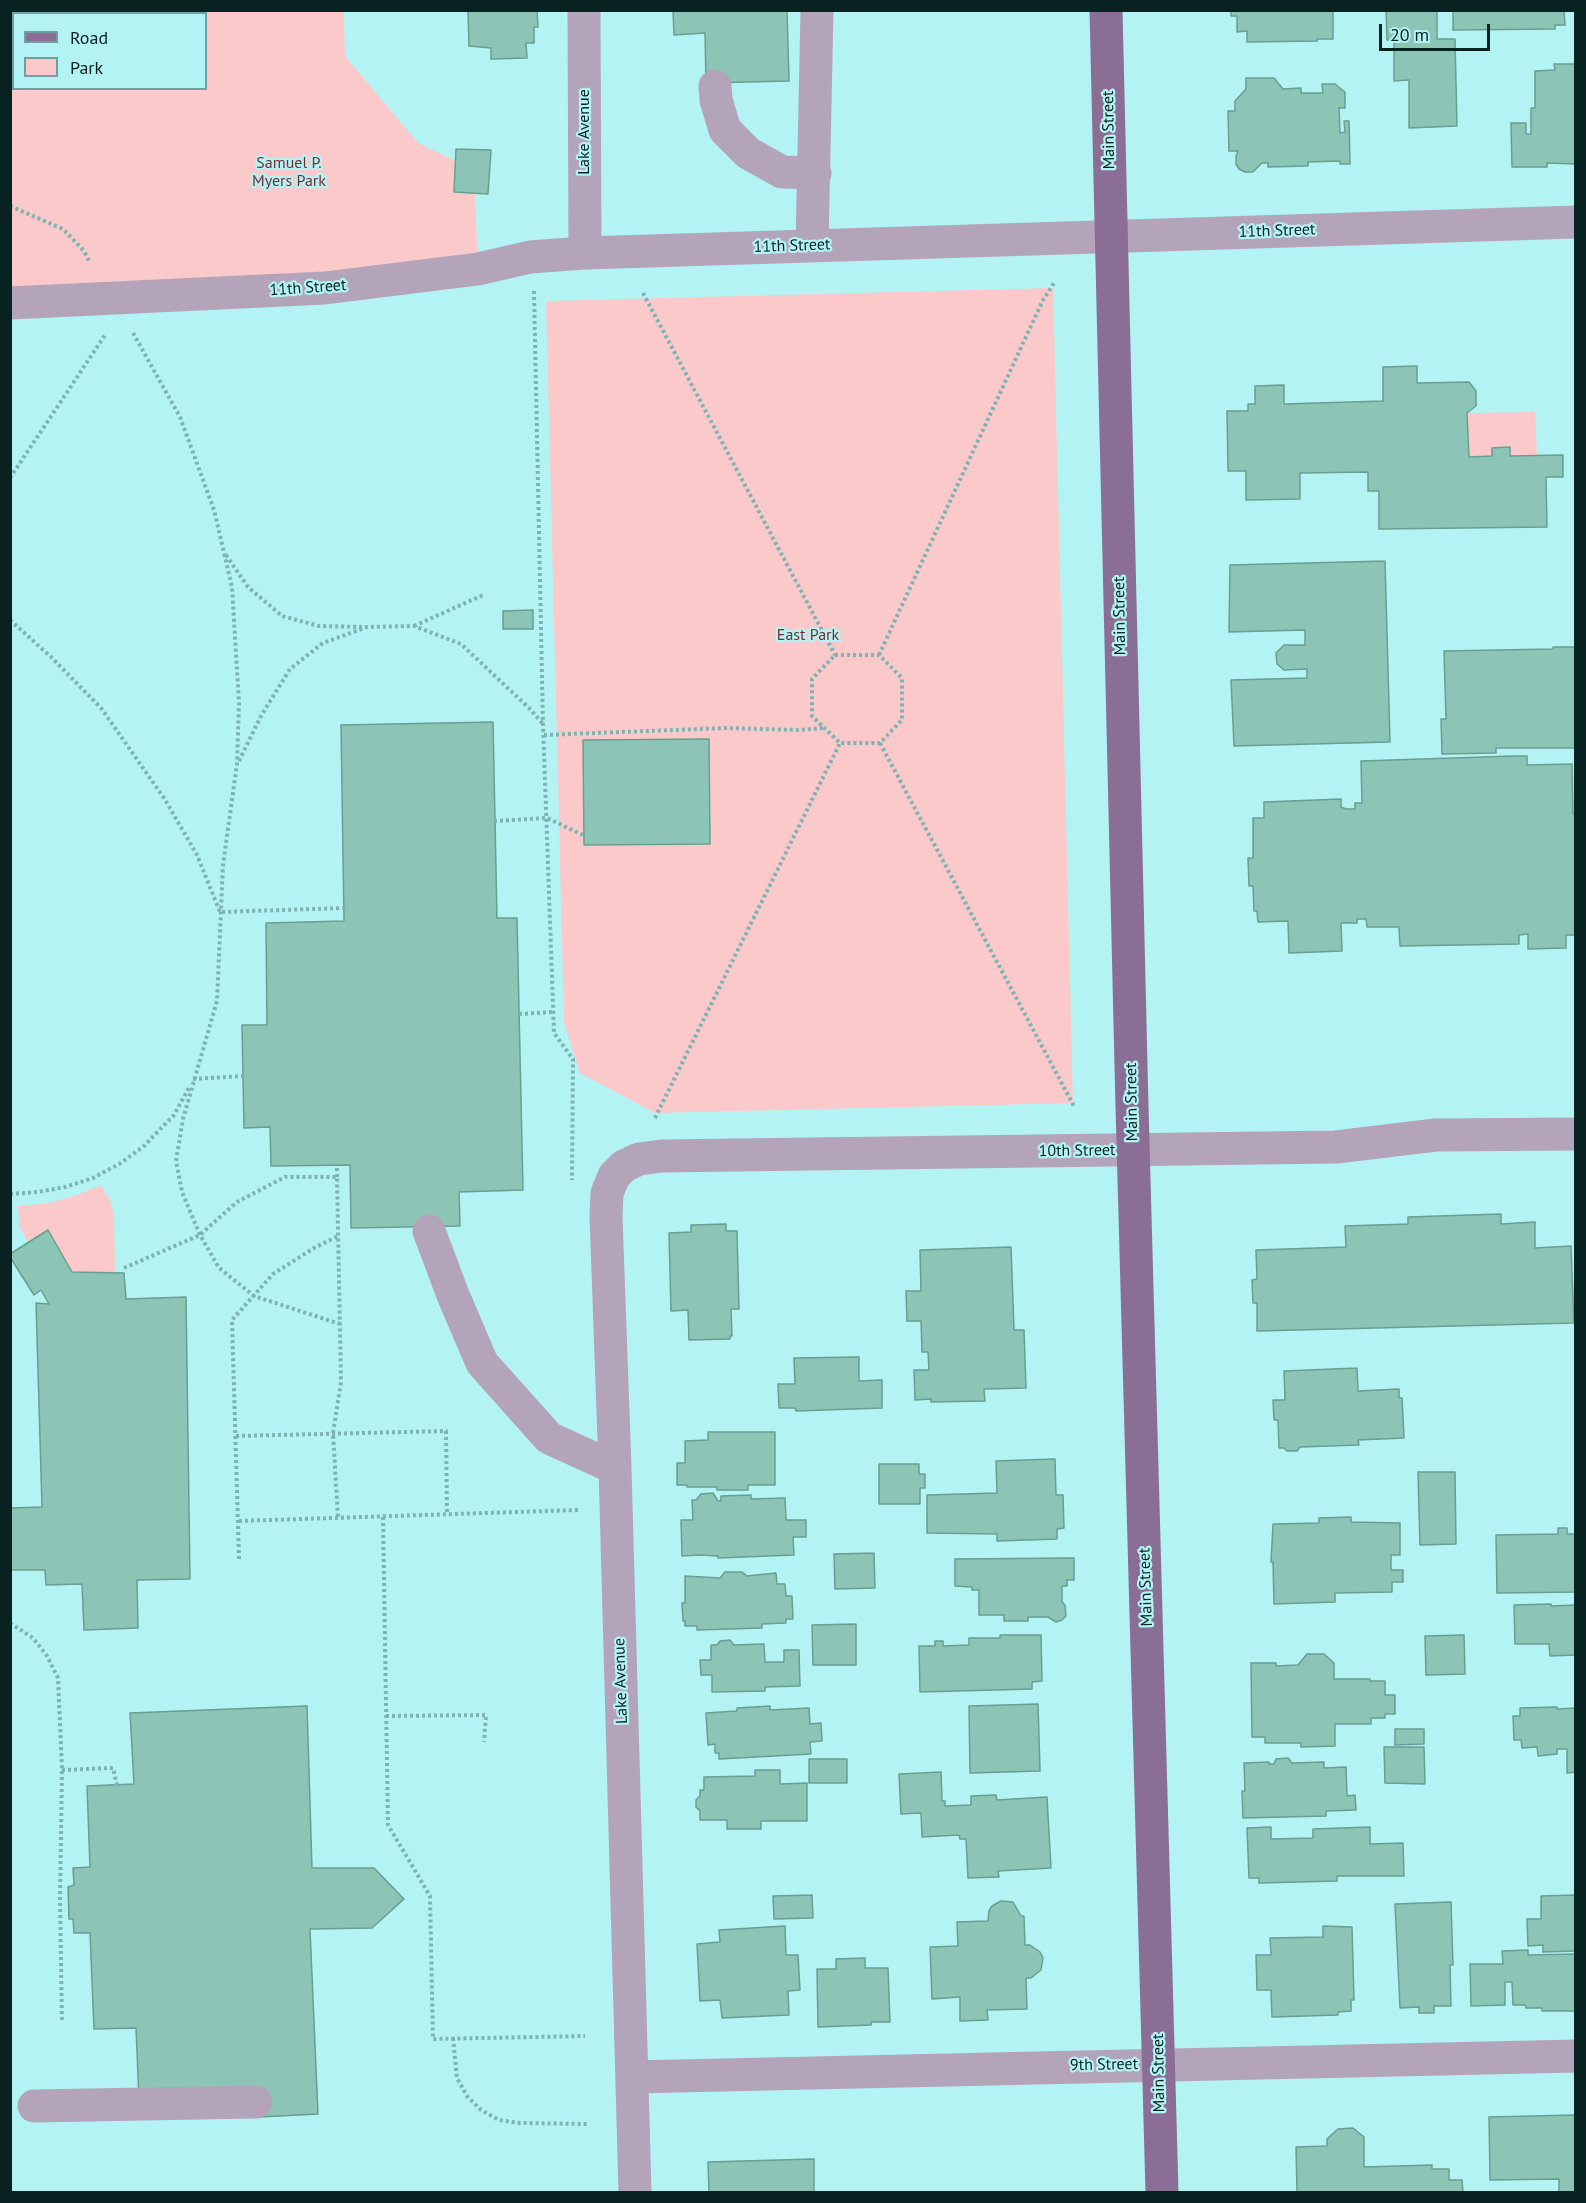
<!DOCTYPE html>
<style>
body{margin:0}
#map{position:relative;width:1586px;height:2203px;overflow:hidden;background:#b4f3f3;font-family:"PT Sans",sans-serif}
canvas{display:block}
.frame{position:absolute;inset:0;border:12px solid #082222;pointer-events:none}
.legend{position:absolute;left:12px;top:12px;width:195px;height:78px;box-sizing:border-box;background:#b4f3f3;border:2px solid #6f9f9f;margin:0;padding:8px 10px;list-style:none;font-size:18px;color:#082222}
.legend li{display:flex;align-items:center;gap:12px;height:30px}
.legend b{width:30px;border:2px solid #6f9f9f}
.scale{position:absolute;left:1379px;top:24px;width:111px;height:27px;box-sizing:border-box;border:3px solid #082222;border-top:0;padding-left:8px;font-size:18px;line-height:21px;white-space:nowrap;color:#082222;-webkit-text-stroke:4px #b4f3f3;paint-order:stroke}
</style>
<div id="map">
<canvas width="1586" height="2203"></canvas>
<div class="frame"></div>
<ul class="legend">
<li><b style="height:8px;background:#8a6e95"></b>Road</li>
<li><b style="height:16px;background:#fcc9ca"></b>Park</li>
</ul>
<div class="scale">20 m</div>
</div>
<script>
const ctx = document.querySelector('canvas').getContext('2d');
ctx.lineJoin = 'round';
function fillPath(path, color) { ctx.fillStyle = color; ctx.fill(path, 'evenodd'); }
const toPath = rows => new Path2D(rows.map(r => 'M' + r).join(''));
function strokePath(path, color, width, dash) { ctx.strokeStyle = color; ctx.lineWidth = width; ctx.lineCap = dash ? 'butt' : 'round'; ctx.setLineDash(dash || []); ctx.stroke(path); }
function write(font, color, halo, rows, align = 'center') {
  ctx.font = font + ' "PT Sans",sans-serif'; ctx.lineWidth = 4.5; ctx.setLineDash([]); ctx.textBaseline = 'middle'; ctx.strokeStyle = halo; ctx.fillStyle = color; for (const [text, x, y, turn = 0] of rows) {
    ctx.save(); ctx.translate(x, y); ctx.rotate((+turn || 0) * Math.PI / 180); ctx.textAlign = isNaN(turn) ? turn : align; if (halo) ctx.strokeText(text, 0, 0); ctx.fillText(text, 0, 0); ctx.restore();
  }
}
const green = toPath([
 [10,11,344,11,345,56,418,143,474,170,478,269,11,303],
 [14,14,206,14,206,88,14,88],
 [1053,288,1073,1103,655,1113,580,1073,564,1022,546,301],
 [1535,412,1537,455,1510,456,1510,447,1492,448,1492,456,1469,457,1467,413],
 [101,1185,110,1200,114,1216,115,1273,72,1272,48,1231,28,1242,20,1228,18,1206,49,1203,74,1196]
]);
const building = toPath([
 [468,10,537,10,538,27,534,27,534,43,526,43,527,58,491,59,491,48,469,46,468,10],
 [673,10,787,10,789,81,706,83,705,33,674,35,673,10],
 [1231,10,1333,10,1333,39,1317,39,1317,41,1247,42,1247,31,1237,32,1237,16,1231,16,1231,10],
 [1386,10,1437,10,1437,39,1455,39,1457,126,1409,128,1409,80,1394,81,1394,40,1387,40,1386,10],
 [1453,10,1564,10,1565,25,1555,25,1555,29,1453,30,1453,10],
 [1554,64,1576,64,1575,164,1547,163,1547,167,1512,167,1511,123,1526,123,1526,134,1531,134,1531,108,1535,108,1535,71,1555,70,1554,64],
 [1246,78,1274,78,1283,89,1301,88,1301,93,1323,93,1322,84,1335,84,1345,92,1345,108,1339,108,1340,133,1345,132,1344,121,1349,121,1350,164,1340,164,1340,161,1308,162,1308,166,1268,167,1268,163,1262,163,1253,172,1245,172,1239,169,1236,164,1236,156,1238,151,1229,151,1228,111,1235,111,1235,101,1246,89,1246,78],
 [456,149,491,150,488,194,454,192,456,149],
 [1417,366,1417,383,1469,382,1476,391,1476,406,1467,413,1469,457,1492,456,1492,448,1510,447,1510,456,1563,455,1563,477,1546,477,1547,527,1379,529,1379,491,1368,491,1368,472,1300,473,1300,499,1246,500,1246,471,1228,471,1227,411,1248,411,1248,404,1255,404,1255,386,1284,385,1284,404,1383,401,1383,367,1417,366],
 [1385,561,1390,742,1234,746,1231,680,1307,678,1307,669,1284,670,1277,664,1276,653,1284,645,1305,645,1305,630,1229,632,1230,565,1385,561],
 [533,610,533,629,503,629,503,611,533,610],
 [1553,647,1576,647,1576,748,1496,748,1496,753,1442,754,1441,719,1446,719,1444,651,1553,649,1553,647],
 [493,722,497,918,517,918,523,1190,459,1192,460,1226,351,1228,350,1165,271,1166,270,1127,244,1128,242,1025,267,1025,266,923,344,921,341,725,493,722],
 [709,739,710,844,584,845,583,740,709,739],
 [1514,756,1527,756,1527,765,1572,764,1573,814,1576,814,1576,935,1566,935,1566,948,1528,949,1528,934,1519,935,1519,944,1400,946,1399,927,1367,927,1366,919,1357,919,1357,923,1341,923,1342,951,1289,953,1288,921,1258,922,1257,911,1254,911,1253,886,1249,886,1248,858,1253,858,1253,818,1264,818,1264,802,1341,799,1341,807,1346,809,1355,809,1355,803,1362,803,1361,761,1514,756],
 [1501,1214,1501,1224,1535,1222,1535,1248,1571,1246,1574,1323,1257,1331,1257,1303,1253,1303,1252,1280,1257,1279,1256,1250,1346,1247,1345,1226,1408,1224,1408,1217,1501,1214],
 [726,1224,726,1231,737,1231,739,1309,731,1309,732,1336,730,1336,730,1339,689,1340,688,1310,671,1311,669,1233,691,1232,691,1225,726,1224],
 [48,1230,72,1272,124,1273,126,1299,186,1297,190,1579,137,1580,138,1628,84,1630,82,1584,46,1585,45,1570,10,1570,10,1508,42,1507,36,1303,49,1304,41,1290,34,1295,10,1257,10,1254,48,1230],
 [1011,1247,1014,1330,1024,1330,1026,1388,984,1389,985,1401,931,1402,931,1399,915,1400,914,1370,929,1370,928,1352,922,1352,921,1321,907,1321,906,1291,921,1291,920,1250,1011,1247],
 [859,1357,859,1381,882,1380,882,1408,796,1411,795,1408,779,1408,778,1384,795,1384,794,1358,859,1357],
 [1357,1368,1358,1391,1399,1389,1399,1398,1402,1398,1404,1438,1358,1440,1359,1445,1300,1447,1297,1451,1287,1451,1284,1448,1279,1448,1278,1420,1274,1420,1273,1400,1285,1400,1284,1371,1357,1368],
 [708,1432,775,1432,775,1485,748,1485,748,1490,717,1490,717,1487,687,1487,687,1485,677,1485,677,1463,685,1463,685,1441,708,1440,708,1432],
 [1055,1459,1056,1495,1063,1495,1064,1528,1057,1529,1057,1539,997,1541,997,1534,927,1533,927,1495,997,1493,996,1461,1055,1459],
 [879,1464,919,1464,919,1474,925,1474,925,1488,920,1488,920,1504,879,1504,879,1464],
 [1418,1472,1455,1472,1456,1544,1420,1545,1418,1472],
 [713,1493,718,1501,721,1501,721,1496,751,1495,751,1499,785,1498,786,1520,806,1520,806,1537,793,1537,794,1555,718,1558,718,1556,700,1555,682,1556,681,1520,693,1520,692,1500,696,1500,701,1494,713,1493],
 [1351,1517,1351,1522,1400,1523,1400,1555,1391,1555,1391,1570,1403,1570,1403,1582,1392,1582,1392,1592,1335,1593,1335,1602,1274,1604,1273,1562,1271,1562,1273,1524,1319,1523,1319,1518,1351,1517],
 [1558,1528,1567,1528,1567,1534,1576,1534,1576,1592,1497,1593,1496,1535,1558,1534,1558,1528],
 [874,1553,875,1588,835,1589,834,1554,874,1553],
 [1074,1558,1074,1580,1067,1580,1067,1586,1062,1586,1062,1602,1065,1605,1066,1616,1062,1620,1056,1622,1048,1617,1028,1617,1028,1621,1004,1621,1004,1615,979,1615,979,1590,972,1590,972,1587,955,1586,955,1559,1074,1558],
 [725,1572,742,1572,747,1576,776,1573,777,1584,785,1584,786,1596,792,1596,793,1619,786,1619,786,1623,762,1624,762,1628,697,1630,697,1626,685,1626,685,1621,683,1621,682,1603,685,1603,685,1576,720,1578,725,1572],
 [1551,1604,1551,1606,1576,1605,1576,1655,1550,1656,1549,1644,1515,1644,1514,1605,1551,1604],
 [856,1624,856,1665,813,1665,812,1625,856,1624],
 [1000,1635,1041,1635,1042,1681,1032,1682,1032,1689,920,1692,919,1646,935,1646,935,1641,943,1641,943,1646,969,1645,969,1638,1000,1638,1000,1635],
 [1464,1635,1465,1674,1426,1675,1425,1636,1464,1635],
 [730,1640,734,1645,764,1644,765,1662,784,1662,784,1650,799,1650,800,1686,765,1687,765,1691,712,1692,712,1675,701,1675,700,1660,711,1660,711,1645,717,1645,720,1641,730,1640],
 [1307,1654,1324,1654,1334,1663,1334,1679,1370,1679,1370,1681,1385,1681,1385,1695,1395,1695,1395,1714,1385,1714,1385,1718,1371,1718,1371,1724,1335,1724,1335,1746,1301,1747,1301,1743,1265,1743,1265,1737,1252,1737,1251,1663,1276,1663,1276,1666,1298,1665,1307,1654],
 [1038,1704,1040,1771,970,1773,969,1706,1038,1704],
 [307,1706,312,1868,374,1868,404,1899,372,1928,310,1929,318,2114,260,2117,139,2100,136,2028,94,2029,90,1933,74,1933,73,1919,69,1919,68,1887,74,1885,73,1868,90,1867,87,1786,134,1784,130,1713,307,1706],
 [770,1706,770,1710,809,1708,810,1724,821,1723,822,1741,810,1742,811,1754,719,1759,719,1753,715,1753,715,1744,708,1745,706,1713,737,1711,737,1708,770,1706],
 [1557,1707,1557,1709,1576,1708,1576,1772,1567,1773,1567,1749,1557,1749,1557,1754,1538,1756,1537,1747,1522,1748,1521,1740,1514,1740,1513,1716,1520,1716,1520,1708,1557,1707],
 [1395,1729,1424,1729,1424,1744,1395,1745,1395,1729],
 [1384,1747,1424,1747,1425,1784,1385,1783,1384,1747],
 [1288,1758,1292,1763,1324,1762,1324,1768,1346,1767,1347,1796,1355,1795,1356,1810,1326,1811,1326,1816,1243,1818,1242,1791,1245,1791,1244,1763,1269,1762,1269,1764,1274,1764,1276,1759,1288,1758],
 [809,1759,847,1759,847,1783,809,1783,809,1759],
 [755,1770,780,1770,780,1784,807,1783,807,1821,761,1821,761,1829,727,1829,727,1820,700,1820,700,1811,696,1807,696,1800,700,1796,700,1790,704,1790,704,1777,755,1776,755,1770],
 [941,1772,942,1801,945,1801,945,1806,971,1805,971,1796,996,1795,997,1800,1047,1797,1051,1868,998,1871,999,1877,968,1878,966,1839,960,1839,959,1835,922,1837,921,1813,901,1814,899,1774,941,1772],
 [1271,1827,1271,1839,1313,1838,1313,1829,1370,1827,1370,1844,1403,1843,1404,1876,1337,1876,1337,1881,1259,1883,1259,1878,1249,1878,1247,1828,1271,1827],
 [812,1895,813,1918,774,1919,773,1896,812,1895],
 [1576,1895,1576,1951,1543,1952,1543,1945,1528,1946,1527,1919,1541,1919,1541,1896,1576,1895],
 [1001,1901,1013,1902,1021,1916,1024,1916,1025,1945,1030,1945,1040,1952,1043,1958,1041,1970,1031,1978,1026,1978,1027,2009,987,2010,988,2020,960,2021,960,1997,932,1999,930,1947,958,1946,957,1922,988,1921,989,1911,992,1906,1001,1901],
 [1451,1902,1453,1965,1450,1965,1451,2006,1434,2006,1434,2013,1419,2013,1419,2007,1400,2008,1395,1904,1451,1902],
 [785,1926,786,1955,798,1955,800,1990,788,1991,789,2015,722,2018,720,2000,700,2001,697,1944,720,1942,719,1930,785,1926],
 [1323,1926,1352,1927,1354,2000,1351,2000,1351,2011,1338,2012,1338,2015,1272,2017,1271,1990,1257,1990,1256,1955,1271,1955,1270,1938,1323,1937,1323,1926],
 [1528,1950,1528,1955,1576,1954,1576,2011,1542,2011,1542,2008,1526,2008,1525,2005,1513,2005,1512,1982,1505,1982,1505,2005,1471,2006,1470,1964,1503,1964,1502,1951,1528,1950],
 [865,1958,865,1968,888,1968,890,2022,871,2022,871,2025,818,2027,817,1969,836,1969,836,1959,865,1958],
 [1576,2115,1576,2192,1559,2192,1559,2179,1490,2180,1489,2117,1576,2115],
 [1353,2128,1364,2137,1364,2167,1432,2165,1432,2169,1449,2169,1449,2180,1462,2180,1463,2192,1292,2192,1297,2192,1296,2147,1327,2146,1327,2139,1338,2129,1353,2128],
 [814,2159,814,2192,709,2192,708,2162,814,2159]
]);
const path = toPath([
 [10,206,63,229,84,251,90,263],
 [534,291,543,725,554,1033,573,1059,572,1180],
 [643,293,835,655],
 [133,333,180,417,214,510,232,587,239,704,237,764,223,865,217,1001,183,1119,176,1161,182,1192,200,1235,219,1268,254,1296,340,1324],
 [10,478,105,335],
 [226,555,248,587,282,616,319,626,364,627],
 [10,620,51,657,101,708,164,798,197,855,220,912,344,908],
 [414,626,483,595],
 [835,655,879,655,902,678,902,720,880,743,840,743,812,716,812,679,835,655],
 [879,655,1043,300,1054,283],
 [544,735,725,728,800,730,823,728],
 [880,743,1075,1108],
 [239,761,261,716,290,669,323,643,367,627,414,626,461,644,530,709,543,724],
 [494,821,547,818,583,835],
 [519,1014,553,1012],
 [193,1079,243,1076],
 [655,1118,840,743],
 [337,1177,337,1165],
 [10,1194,38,1192,65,1187,93,1178,119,1164,143,1147,174,1115,190,1086],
 [124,1268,200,1235,237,1202,285,1177,337,1177,341,1382,333,1433,338,1518],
 [236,1436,446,1431,447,1515],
 [383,1517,388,1825,430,1896,433,2039,585,2036],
 [239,1521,578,1510,578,1508],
 [239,1559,232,1320,273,1274,314,1248,338,1236],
 [10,1623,33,1638,47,1656,58,1678,62,1770,60,1900,62,2022],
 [386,1716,486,1715,484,1742],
 [62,1770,113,1768,117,1785],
 [453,2038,457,2078,467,2096,481,2110,499,2120,519,2123,587,2124]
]);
const minor = toPath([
 [584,10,585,253],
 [715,86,716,100,725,130,748,153,782,172,815,173],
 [812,245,817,10],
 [10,303,325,288,478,269,530,257,585,253,1576,222],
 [429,1231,453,1295,482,1363,549,1438,615,1468],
 [633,2077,1576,2056],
 [34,2106,256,2102],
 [635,2192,615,1468,606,1216,607,1193,614,1176,624,1166,639,1159,661,1156,1336,1147,1436,1135,1576,1134]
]);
const major = toPath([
 [1106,10,1132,1107,1162,2192]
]);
const streetNames = [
 ["Main Street",1109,130,-91],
 ["Lake Avenue",584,132,-90],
 ["11th Street",1277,231,-2],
 ["11th Street",792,246,-2],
 ["11th Street",308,288,-4],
 ["Main Street",1120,616,-91],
 ["Main Street",1132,1102,-91],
 ["10th Street",1077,1151,-1],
 ["Main Street",1146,1587,-92],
 ["Lake Avenue",621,1681,-92],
 ["9th Street",1104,2065,-1],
 ["Main Street",1159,2073,-91]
];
const parkNames = [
 ["Samuel P.",289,163],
 ["Myers Park",289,181],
 ["East Park",808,635]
];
fillPath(green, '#fcc9ca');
fillPath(building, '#8cc5b6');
strokePath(building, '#679f91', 1.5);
strokePath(path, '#7fb2b2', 4, [3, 3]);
strokePath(minor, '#b4a4ba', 33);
strokePath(major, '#8a6e95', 33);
write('16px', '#082222', '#b4f3f3', streetNames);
write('16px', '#792a33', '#b4f3f3', parkNames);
</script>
